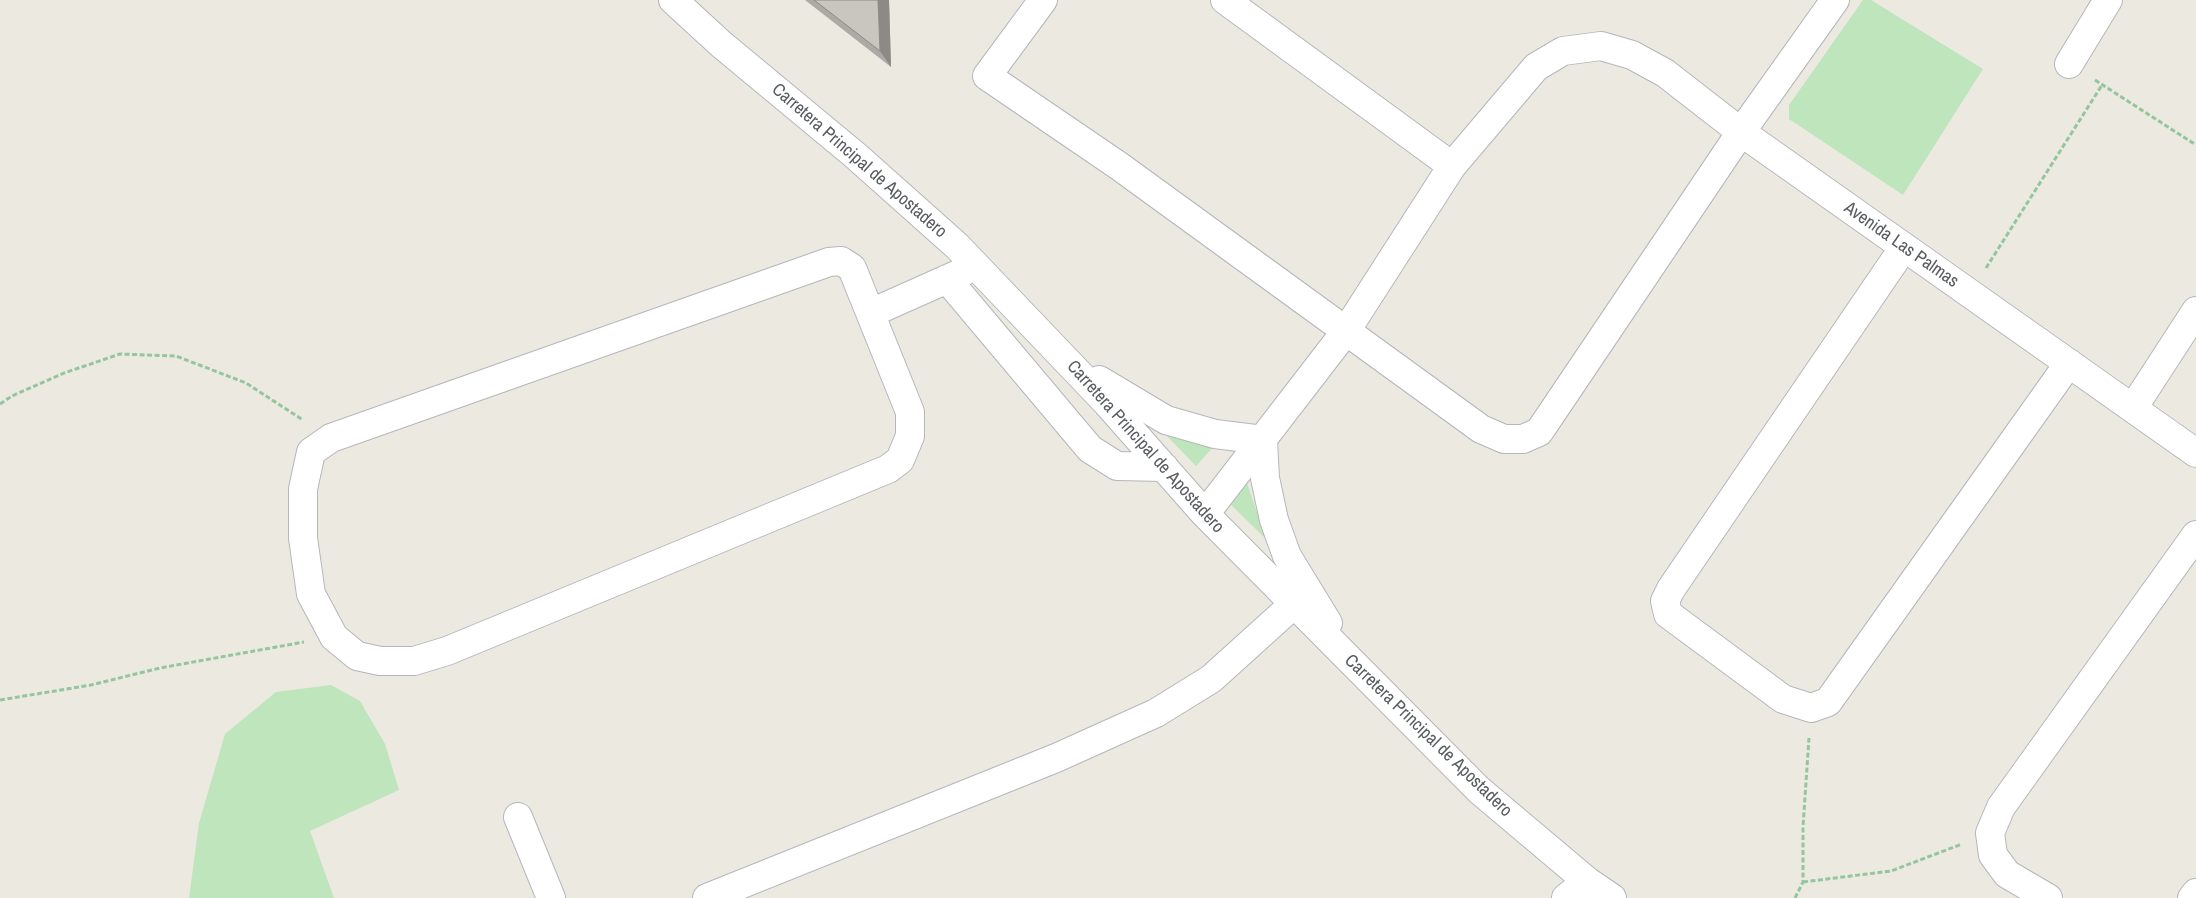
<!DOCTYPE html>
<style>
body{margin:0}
canvas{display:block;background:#ece9e0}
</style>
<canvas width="2196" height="898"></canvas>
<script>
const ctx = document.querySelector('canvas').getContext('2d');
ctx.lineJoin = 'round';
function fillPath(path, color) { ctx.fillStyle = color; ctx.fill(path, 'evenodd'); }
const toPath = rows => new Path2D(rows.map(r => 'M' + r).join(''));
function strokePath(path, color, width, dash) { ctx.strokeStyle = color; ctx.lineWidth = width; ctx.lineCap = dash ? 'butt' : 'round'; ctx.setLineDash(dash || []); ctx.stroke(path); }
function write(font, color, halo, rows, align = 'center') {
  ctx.font = font + ' "Archivo Narrow",sans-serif'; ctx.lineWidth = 5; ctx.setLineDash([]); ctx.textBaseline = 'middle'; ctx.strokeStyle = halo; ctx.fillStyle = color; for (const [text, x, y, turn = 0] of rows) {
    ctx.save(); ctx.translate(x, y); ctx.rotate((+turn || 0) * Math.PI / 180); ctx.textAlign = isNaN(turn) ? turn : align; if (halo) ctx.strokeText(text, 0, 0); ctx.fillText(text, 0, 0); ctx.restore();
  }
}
const green = toPath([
 [1863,0,1871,0,1983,69,1903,195,1789,119,1789,105],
 [1165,434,1216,444,1196,466],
 [1247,483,1266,539,1228,502],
 [331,685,360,701,385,744,399,790,310,831,334,898,189,898,199,823,225,734,276,692]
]);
const path = toPath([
 [2095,80,2196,145],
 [1986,268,2102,85],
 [0,404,12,396,64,373,120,354,176,356,246,383,303,420],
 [0,700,91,685,160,668,304,642],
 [1803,882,1891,871,1962,844],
 [1795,898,1803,882,1803,827,1809,738]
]);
const minor = toPath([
 [673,0,721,44,856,156,957,246,1107,403,1205,514,1479,790,1587,881,1612,898],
 [1043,0,987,76,1119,166,1481,429,1504,439,1523,439,1539,432,1741,132,1835,0],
 [1225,0,1452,166],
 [2069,64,2108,0],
 [1904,247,1671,589,1665,601,1668,614,1783,699,1811,708,1828,702,2069,363],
 [841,261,852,268,910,412,910,436,900,460,888,469,447,651,414,661,380,661,357,656,334,637,311,594,303,538,303,489,311,452,331,438,829,262,841,261],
 [947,279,1090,449,1117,466,1164,467],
 [871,313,963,272],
 [1099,380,1166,420,1215,434,1263,440,1265,478,1274,520,1287,556,1328,623],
 [2133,408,2196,311],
 [1205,514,1346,331,1452,166,1536,67,1563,51,1601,46,1632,55,1665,73,1741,132,2196,453],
 [518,817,551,898],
 [707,898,1056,758,1156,713,1211,679,1294,604],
 [1566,898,1587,881],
 [2048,898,2007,874,1993,855,1990,833,2001,807,2196,535],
 [2192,898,2196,893]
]);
const wall = toPath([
 [805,0,889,0,891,67]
]);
const shadedWall = toPath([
 [878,0,889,0,891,67,880,51]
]);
const building = toPath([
 [814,0,878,0,880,51,814,0]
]);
const streetNames = [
 ["Carretera Principal de Apostadero",859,161,41],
 ["Avenida Las Palmas",1901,245,35],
 ["Carretera Principal de Apostadero",1145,447,48],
 ["Carretera Principal de Apostadero",1428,736,44]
];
fillPath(green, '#bee5bc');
strokePath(minor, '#b3b7bb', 30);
strokePath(path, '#95c59f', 3, [5, 2.5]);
strokePath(minor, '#fff', 28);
fillPath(wall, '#ada9a4');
fillPath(shadedWall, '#8d8a86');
fillPath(building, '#c9c5bf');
strokePath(building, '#8d8a86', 1);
write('18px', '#595d61', '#fff', streetNames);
</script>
